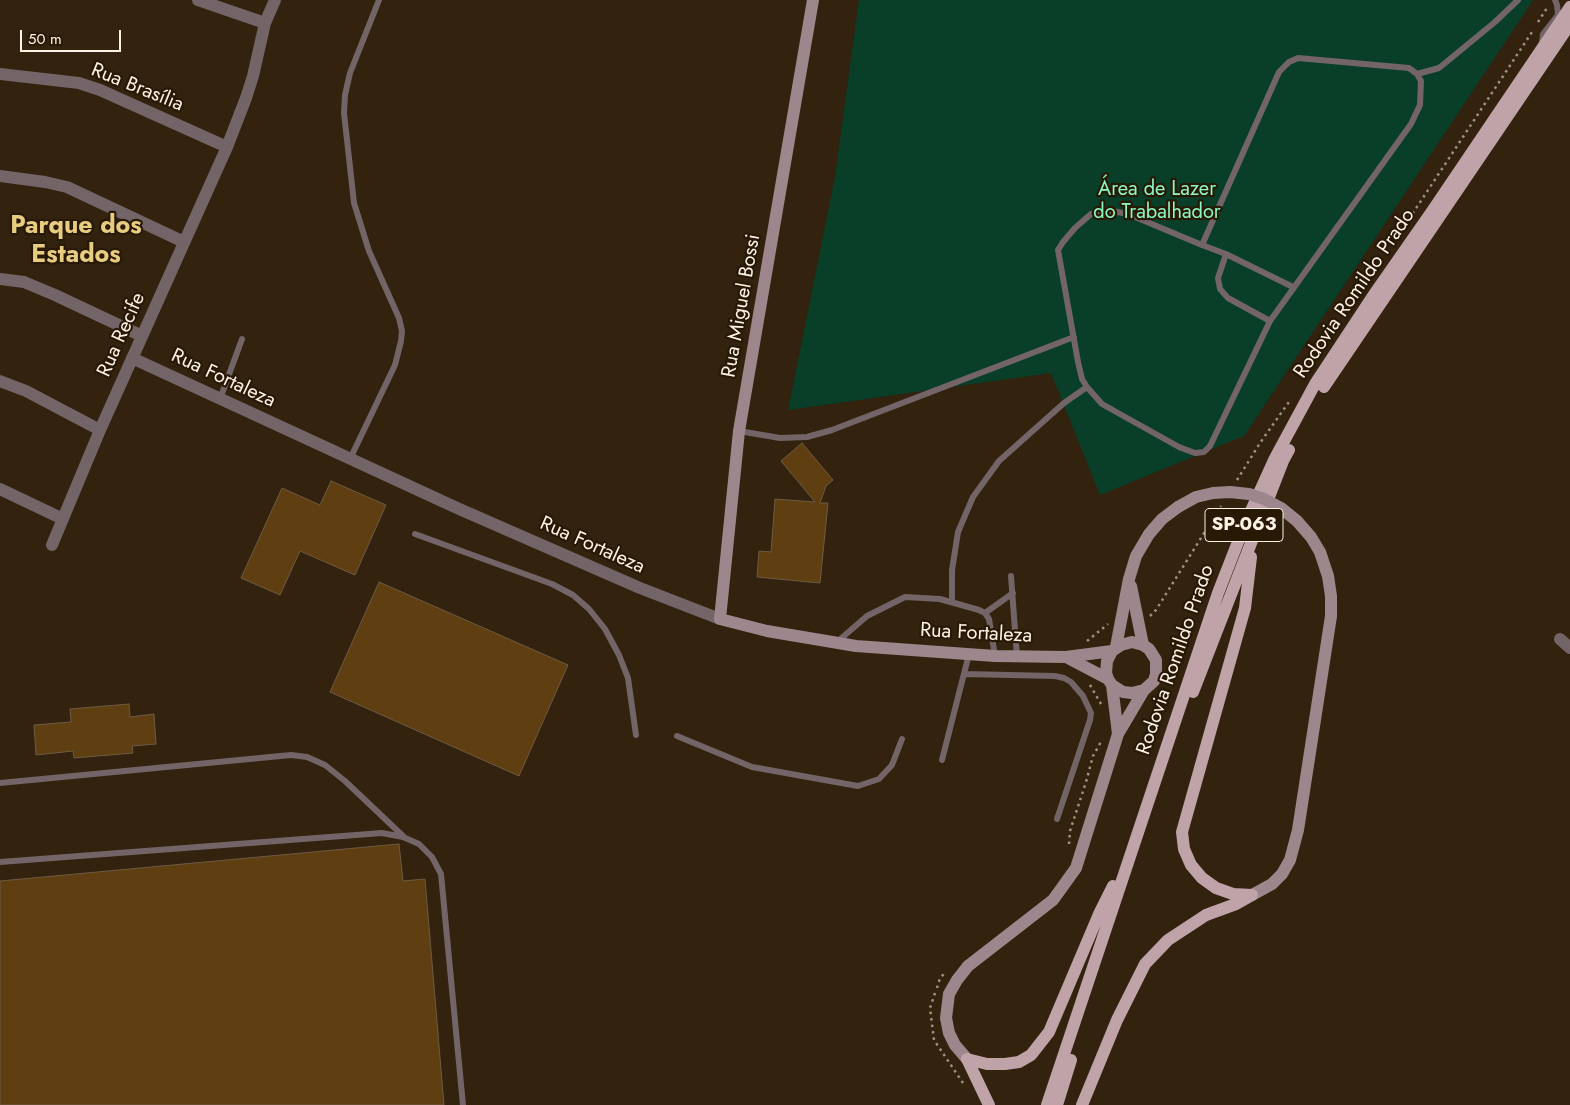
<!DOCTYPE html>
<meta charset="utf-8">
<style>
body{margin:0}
#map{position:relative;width:1570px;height:1105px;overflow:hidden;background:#32220e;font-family:Jost,sans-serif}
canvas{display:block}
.scale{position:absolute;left:20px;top:30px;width:101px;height:22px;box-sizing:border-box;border:2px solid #fef3e6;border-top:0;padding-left:6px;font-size:15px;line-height:18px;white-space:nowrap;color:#fef3e6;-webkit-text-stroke:4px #281905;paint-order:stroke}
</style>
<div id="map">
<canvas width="1570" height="1105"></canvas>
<div class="scale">50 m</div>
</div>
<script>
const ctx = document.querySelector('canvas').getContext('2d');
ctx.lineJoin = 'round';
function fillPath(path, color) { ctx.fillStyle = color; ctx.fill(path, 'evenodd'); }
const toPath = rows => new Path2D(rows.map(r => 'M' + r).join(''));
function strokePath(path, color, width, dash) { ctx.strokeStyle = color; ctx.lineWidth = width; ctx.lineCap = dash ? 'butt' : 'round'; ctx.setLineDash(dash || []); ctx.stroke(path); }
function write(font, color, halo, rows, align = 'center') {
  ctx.font = font + ' Jost,sans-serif'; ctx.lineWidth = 4.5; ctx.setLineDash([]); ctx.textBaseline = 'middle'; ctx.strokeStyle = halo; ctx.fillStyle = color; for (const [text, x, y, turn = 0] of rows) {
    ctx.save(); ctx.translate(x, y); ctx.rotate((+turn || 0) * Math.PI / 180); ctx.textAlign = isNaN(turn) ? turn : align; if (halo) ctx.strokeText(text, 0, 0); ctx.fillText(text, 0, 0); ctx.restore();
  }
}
const green = toPath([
 [859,0,1533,0,1244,436,1100,495,1051,373,788,410,835,177]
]);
const building = toPath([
 [802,443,833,480,826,486,820,503,828,503,820,583,757,577,759,551,771,552,775,499,815,502,781,461,802,443],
 [331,481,386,505,355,575,300,551,280,595,241,578,282,488,320,505,331,481],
 [379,582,568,665,519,776,330,692,379,582],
 [129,704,130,717,154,714,156,744,132,746,133,753,74,758,73,751,36,755,34,725,71,722,70,709,129,704],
 [399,844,403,881,425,879,444,1105,0,1105,0,881,399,844]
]);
const path = toPath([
 [1538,22,1547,8],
 [1409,219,1534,29],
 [1237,480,1260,443,1291,399],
 [1150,616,1156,610,1221,506],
 [1087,641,1108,624],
 [1090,685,1101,704],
 [1069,844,1070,831,1086,782,1093,756,1102,740],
 [937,988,940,978,945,973],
 [935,993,930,1008,934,1040,963,1083]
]);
const service = toPath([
 [1542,43,1543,34,1558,15,1557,5,1555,0],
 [1417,74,1439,68,1495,22,1518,0],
 [1202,245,1279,72,1289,62,1298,58,1409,68,1417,74,1421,81,1420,105,1411,124,1270,321,1210,446,1204,452,1195,453,1179,447,1102,404,1087,387,1082,379,1078,362,1058,250,1063,242,1075,228,1091,214,1107,210,1128,214,1202,245,1226,254,1293,287],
 [1226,254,1218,278,1220,289,1228,298,1270,321],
 [220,399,242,339],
 [739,431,780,438,807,437,832,430,1074,337],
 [350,459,395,365,401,341,402,331,399,318,369,251,354,203,344,113,345,95,350,73,379,0],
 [415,534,552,584,573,595,589,609,605,629,619,655,628,678,636,735],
 [1011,576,1017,657],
 [952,601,952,570,958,532,973,497,999,461,1064,403,1087,387],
 [985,613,1013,593],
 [837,642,867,616,905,597,940,599,979,610,985,613,989,619,995,656],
 [964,674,1055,676,1064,678,1071,682,1083,696,1091,713,1090,720,1057,819],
 [677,736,752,767,858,786,879,779,892,765,902,739],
 [942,760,969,654],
 [0,783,291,755,307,757,325,765,345,781,403,836],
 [0,862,382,833,403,837,419,844,432,857,441,874,463,1105]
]);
const minor = toPath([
 [198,0,265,23],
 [0,74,79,83,100,90,227,147],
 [0,176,45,182,67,187,184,242],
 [0,279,24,282,55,295,142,336],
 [132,358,457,508,640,588,720,619],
 [0,381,26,391,100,430],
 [0,489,63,519],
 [52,545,100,430,227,147,246,98,253,76,265,23,275,0],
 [1560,639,1570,648]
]);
const secondary = toPath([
 [813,0,739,431,720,619,767,631,856,646,995,656,1066,657,1112,651],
 [1131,586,1143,645],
 [1116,647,1129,579,1136,556,1149,534,1162,519,1178,507],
 [1066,657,1108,679],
 [1112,685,1118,734],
 [1252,895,1272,884,1282,874,1290,860,1298,830,1331,616,1331,596,1328,576,1320,552,1311,537,1297,521],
 [967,1059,955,1045,949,1033,946,1018,949,994,957,980,968,966,1053,900,1076,868,1118,734,1144,690,1154,681,1156,674,1156,660,1149,649,1143,645,1132,642,1121,645,1112,651,1107,661,1106,673,1108,679,1112,685,1123,692,1132,693,1144,690]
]);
const primary = toPath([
 [1324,387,1570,24],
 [1251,557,1245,608,1182,832,1184,849,1191,865,1202,878,1216,888,1233,894,1252,895],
 [1193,692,1283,461,1289,450],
 [967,1059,987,1064,1005,1064,1019,1062,1031,1055,1049,1032,1099,914,1113,886],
 [967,1059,989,1105],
 [1047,1105,1218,593,1245,524,1275,458,1315,384,1373,296,1433,210,1570,7],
 [1057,1105,1071,1060],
 [1082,1105,1117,1020,1145,964,1168,940,1206,915,1236,904,1252,895]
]);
const secondaryBridge = toPath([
 [1178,507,1196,497,1213,493,1230,492,1249,494,1264,499,1281,508,1297,521]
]);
const shields = [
 [1244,525,78]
];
const shieldNames = [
 ["SP-063",1244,525]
];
const streetNames = [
 ["Rua Brasília",137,88,22],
 ["Rodovia Romildo Prado",1355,294,-56],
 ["Rua Miguel Bossi",742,306,-80],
 ["Rua Recife",122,335,-66],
 ["Rua Fortaleza",223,379,25],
 ["Rua Fortaleza",592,546,24],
 ["Rua Fortaleza",976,634,3],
 ["Rodovia Romildo Prado",1176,660,-71]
];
const parkNames = [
 ["Área de Lazer",1157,190],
 ["do Trabalhador",1157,213]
];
const districtNames = [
 ["Parque dos",76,227],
 ["Estados",76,256]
];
fillPath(green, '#093e29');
fillPath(building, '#5f3f11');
strokePath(building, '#6e5b45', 1);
strokePath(path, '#9f9282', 2.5, [2.5, 4]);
strokePath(service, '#726467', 6);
strokePath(minor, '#726467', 12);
strokePath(secondary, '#9e878c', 12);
strokePath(primary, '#bfa3a9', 12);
strokePath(secondaryBridge, '#9e878c', 12);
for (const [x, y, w] of shields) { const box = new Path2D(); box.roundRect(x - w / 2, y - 16.5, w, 33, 4); ctx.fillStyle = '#281905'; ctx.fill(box); strokePath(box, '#fef3e6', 1); }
write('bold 19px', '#fef3e6', null, shieldNames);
write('20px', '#fef3e6', '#281905', streetNames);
write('20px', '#8df7c3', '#281905', parkNames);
write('bold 25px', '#e8cd81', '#281905', districtNames);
</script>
